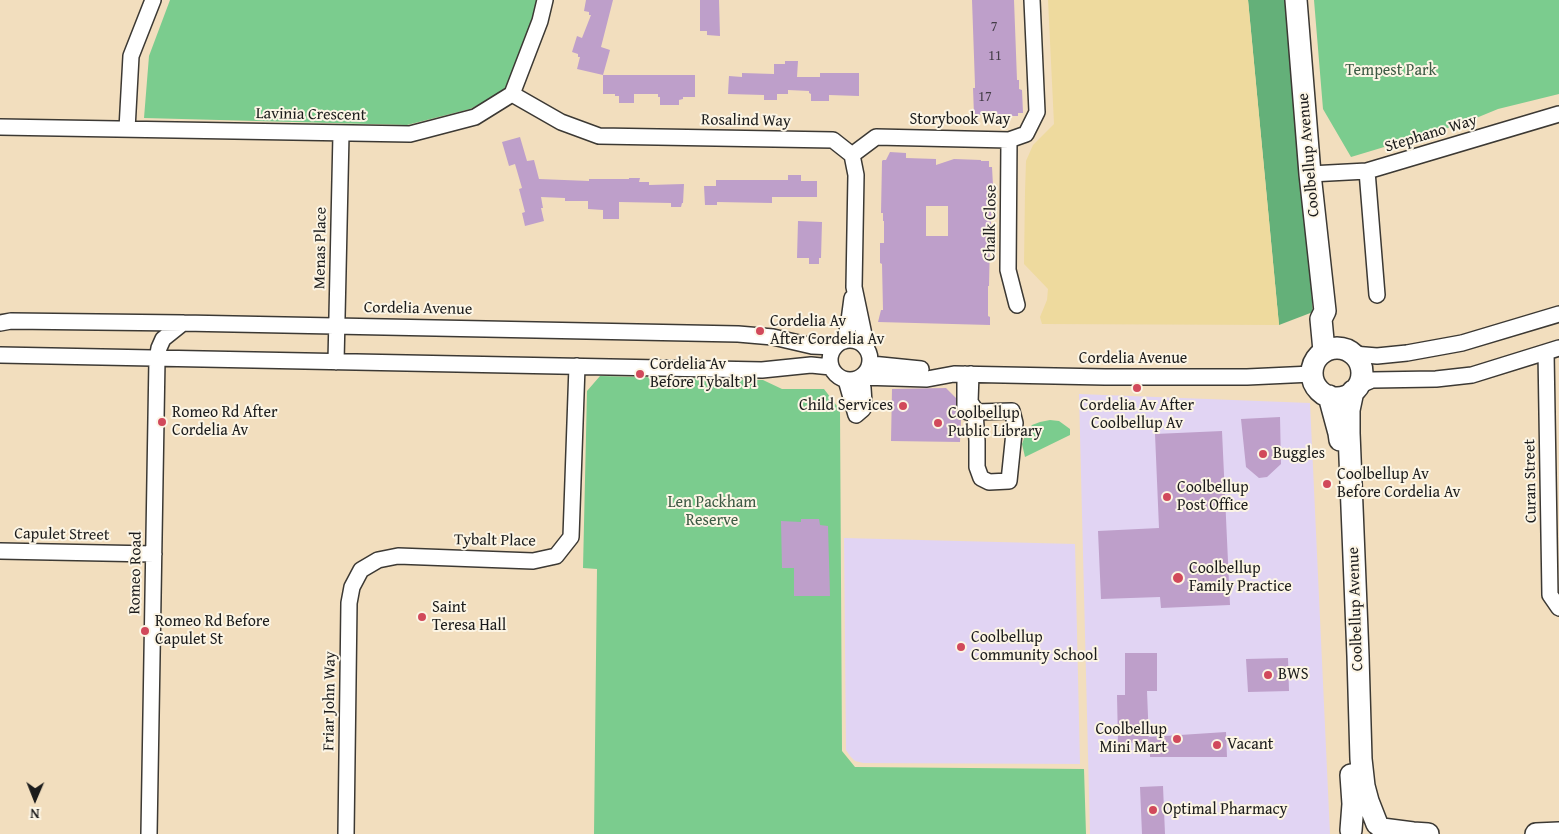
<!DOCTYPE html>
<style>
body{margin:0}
#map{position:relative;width:1559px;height:834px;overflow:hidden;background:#f2debe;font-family:"Gentium Book Plus",serif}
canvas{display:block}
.north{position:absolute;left:10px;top:774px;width:50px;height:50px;-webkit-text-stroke:4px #fcf5e5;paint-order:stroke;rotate:181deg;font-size:14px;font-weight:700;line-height:20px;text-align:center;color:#1c1c1c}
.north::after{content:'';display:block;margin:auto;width:18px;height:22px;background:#1c1c1c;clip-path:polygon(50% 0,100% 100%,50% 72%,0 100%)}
</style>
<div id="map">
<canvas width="1559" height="834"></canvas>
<div class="north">N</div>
</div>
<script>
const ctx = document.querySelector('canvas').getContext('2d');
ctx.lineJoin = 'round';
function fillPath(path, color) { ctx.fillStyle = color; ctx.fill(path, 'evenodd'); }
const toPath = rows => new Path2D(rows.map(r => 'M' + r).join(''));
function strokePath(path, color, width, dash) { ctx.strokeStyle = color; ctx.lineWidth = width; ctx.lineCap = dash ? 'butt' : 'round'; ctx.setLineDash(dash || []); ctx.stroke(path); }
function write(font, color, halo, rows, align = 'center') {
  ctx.font = font + ' "Gentium Book Plus",serif'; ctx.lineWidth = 4; ctx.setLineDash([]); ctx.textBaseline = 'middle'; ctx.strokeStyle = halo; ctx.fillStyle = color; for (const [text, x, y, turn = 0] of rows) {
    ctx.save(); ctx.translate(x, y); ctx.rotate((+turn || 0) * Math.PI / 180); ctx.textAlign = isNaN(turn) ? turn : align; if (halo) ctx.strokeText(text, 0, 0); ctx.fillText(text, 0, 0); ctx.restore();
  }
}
const built = toPath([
 [1079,394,1310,403,1330,834,1090,834],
 [844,538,1075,544,1080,764,863,763,855,761,850,756,846,750]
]);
const green = toPath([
 [170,0,537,0,533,21,506,91,470,109,407,125,144,118,149,56],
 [1314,0,1559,0,1559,94,1498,109,1464,123,1351,157,1323,109],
 [600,376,763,380,782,389,824,389,840,410,842,751,855,767,1084,769,1086,834,594,834,597,569,583,568,587,391],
 [1050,420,1059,421,1070,429,1070,435,1025,457,1022,444,1026,433,1032,425,1040,422]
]);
const forest = toPath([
 [1248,0,1287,0,1288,9,1313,312,1279,325]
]);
const sand = toPath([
 [1048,0,1248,0,1279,325,1042,324,1040,317,1047,300,1048,289,1024,264,1025,192,1026,161,1033,145,1054,124]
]);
const building = toPath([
 [586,0,613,0,601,47,610,50,603,75,695,75,695,97,683,97,683,99,679,100,679,105,660,105,660,97,658,97,658,94,634,94,634,103,619,103,619,96,615,96,615,94,603,94,603,75,577,69,580,57,578,57,578,54,572,52,577,36,582,38,591,15,589,15,589,12,584,11],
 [700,0,719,0,720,36,707,35,707,31,700,31],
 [972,0,1014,0,1017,80,1019,80,1019,89,1022,90,1023,113,1018,113,1018,116,1011,116,1011,118,987,118,987,115,974,115,973,88,975,88,975,85],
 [785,61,798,61,797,77,820,77,820,73,859,73,859,96,829,95,829,101,811,101,811,94,809,93,809,91,788,90,788,94,777,94,777,100,764,100,764,95,728,94,729,76,742,77,742,73,774,74,774,64,785,64],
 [520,137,527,161,534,160,539,179,589,181,589,179,629,179,629,178,640,178,639,182,649,182,649,185,684,184,683,203,682,203,681,207,671,207,671,203,619,202,619,219,603,219,603,210,588,209,588,201,565,201,565,198,541,197,543,208,541,208,544,221,525,226,522,213,525,212,519,189,522,188,515,164,509,166,502,142],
 [890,152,906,153,906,158,936,159,936,165,954,159,981,160,981,161,989,161,989,167,992,167,993,186,990,240,989,286,988,286,988,316,990,317,990,325,878,322,881,310,883,310,882,264,880,263,880,243,884,243,884,221,883,221,883,213,881,213,882,161,883,160,886,160],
 [926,206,948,206,948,236,926,236],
 [788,175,801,175,801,181,817,181,817,197,772,197,772,203,717,202,717,205,705,205,704,186,716,186,716,180,788,180],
 [798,221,822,222,821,258,819,258,819,264,809,264,809,258,797,258],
 [946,388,956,398,956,408,961,418,960,442,891,441,892,389],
 [1280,417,1281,464,1267,477,1259,478,1246,467,1241,419],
 [1222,431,1230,605,1161,608,1160,597,1101,599,1098,531,1159,528,1155,434],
 [801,519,819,519,820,525,828,526,830,596,794,596,794,568,782,568,781,521,801,522],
 [1125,653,1157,653,1157,691,1147,691,1149,742,1118,743,1117,695,1125,695],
 [1288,658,1289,691,1248,692,1246,659],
 [1226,732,1227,757,1150,757,1149,737],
 [1163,786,1165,834,1142,834,1140,787]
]);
const street = toPath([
 [512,94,561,122,599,136,833,140,852,155,856,175,854,287,867,349],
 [0,127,410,134,475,117,512,94,540,21,545,0],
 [127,129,131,56,153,0],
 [1009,140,1008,270,1017,305],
 [852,155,876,137,1009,140,1026,134,1037,112,1032,0],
 [1367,171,1377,295],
 [1310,174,1367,171,1559,114],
 [0,323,11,321,183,323,738,334,773,337,812,346,835,347],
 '830 360a20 20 0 1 1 40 0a20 20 0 1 1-40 0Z',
 [844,341,848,328,852,298],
 [1546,352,1550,595,1559,608],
 [1353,354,1377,356,1407,353,1462,343,1559,314],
 [0,355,762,370,811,365,831,367],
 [336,362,341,134],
 [871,364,921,369],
 [965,374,965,407,968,412,975,412,1012,411,1015,423,1009,481,989,482,981,478,977,467,977,441,975,412,974,408,970,402,971,374],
 [861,377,927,379,954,374,1105,377,1247,377,1312,374],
 [846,380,856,415,863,409,864,403,863,388,860,379],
 [1358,386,1372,380,1436,379,1472,375,1559,348],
 [0,551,154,554],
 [149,834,157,359,159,348,163,339,183,323],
 [346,834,349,603,352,587,361,570,378,560,398,556,533,561,556,556,571,537,577,366]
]);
const secondary = toPath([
 [1296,0,1310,174,1325,311,1321,319,1324,351],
 '1312 373a25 25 0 1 1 50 0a25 25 0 1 1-50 0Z',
 [1353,391,1349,410,1349,433,1358,656,1361,759,1364,786,1368,801,1377,824],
 [1329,396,1339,433,1340,440],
 [1351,775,1353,804,1351,830],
 [1382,829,1413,833,1428,834],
 [1536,834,1559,833]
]);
const markers = [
 [760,331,5,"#d1495b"],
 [640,374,5,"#d1495b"],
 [1137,388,5,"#d1495b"],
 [903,406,5,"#d1495b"],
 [162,422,5,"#d1495b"],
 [938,423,5,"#d1495b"],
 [1263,454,5,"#d1495b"],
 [1327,484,5,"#d1495b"],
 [1167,497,5,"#d1495b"],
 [1178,578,6,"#d1495b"],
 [422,617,5,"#d1495b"],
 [145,631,5,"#d1495b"],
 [961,647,5,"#d1495b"],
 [1268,675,5,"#d1495b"],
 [1177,739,5,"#d1495b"],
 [1217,745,5,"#d1495b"],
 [1153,810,5,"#d1495b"]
];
const numberNames = [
 ["7",994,27],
 ["11",995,56],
 ["17",985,97]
];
const parkNames = [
 ["Tempest Park",1391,71],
 ["Len Packham",712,503],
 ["Reserve",712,521]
];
const streetNames = [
 ["Lavinia Crescent",311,115,1],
 ["Storybook Way",960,120],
 ["Rosalind Way",746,121,1],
 ["Stephano Way",1431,134,-17],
 ["Coolbellup Avenue",1309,155,-95],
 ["Chalk Close",991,223,-89],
 ["Menas Place",321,248,-89],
 ["Cordelia Avenue",418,309,1],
 ["Cordelia Avenue",1133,359],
 ["Curan Street",1531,481,-91],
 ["Capulet Street",62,535,1],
 ["Tybalt Place",495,541,1],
 ["Romeo Road",136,573,-89],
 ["Coolbellup Avenue",1356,609,-92],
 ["Friar John Way",330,701,-89]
];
const poiNames = [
 ["Cordelia Av",770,322],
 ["After Cordelia Av",770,340],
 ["Cordelia Av",650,365],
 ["Before Tybalt Pl",650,383],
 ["Child Services",893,406,"right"],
 ["Cordelia Av After",1137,406,"center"],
 ["Coolbellup Av",1137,424,"center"],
 ["Romeo Rd After",172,413],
 ["Cordelia Av",172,431],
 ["Coolbellup",948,414],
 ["Public Library",948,432],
 ["Buggles",1273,454],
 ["Coolbellup Av",1337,475],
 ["Before Cordelia Av",1337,493],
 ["Coolbellup",1177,488],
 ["Post Office",1177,506],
 ["Coolbellup",1189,569],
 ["Family Practice",1189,587],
 ["Saint",432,608],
 ["Teresa Hall",432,626],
 ["Romeo Rd Before",155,622],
 ["Capulet St",155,640],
 ["Coolbellup",971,638],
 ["Community School",971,656],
 ["BWS",1278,675],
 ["Coolbellup",1167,730,"right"],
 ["Mini Mart",1167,748,"right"],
 ["Vacant",1227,745],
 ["Optimal Pharmacy",1163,810]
];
fillPath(built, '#e1d4f3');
fillPath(green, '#7bcc8e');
fillPath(forest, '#64b079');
fillPath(sand, '#eeda9e');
fillPath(building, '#be9fca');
strokePath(street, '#3c3934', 18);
strokePath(secondary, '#3c3934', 24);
strokePath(street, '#fff', 15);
strokePath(secondary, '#fff', 21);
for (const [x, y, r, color] of markers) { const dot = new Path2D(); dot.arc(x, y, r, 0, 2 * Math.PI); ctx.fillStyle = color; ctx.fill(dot); strokePath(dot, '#fcf5e5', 2); }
write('14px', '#443d48', null, numberNames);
write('16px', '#3d5a44', '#fcf5e5', parkNames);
write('16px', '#1c1c1c', '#fcf5e5', streetNames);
write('16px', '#1c1c1c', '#fcf5e5', poiNames, 'left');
</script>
